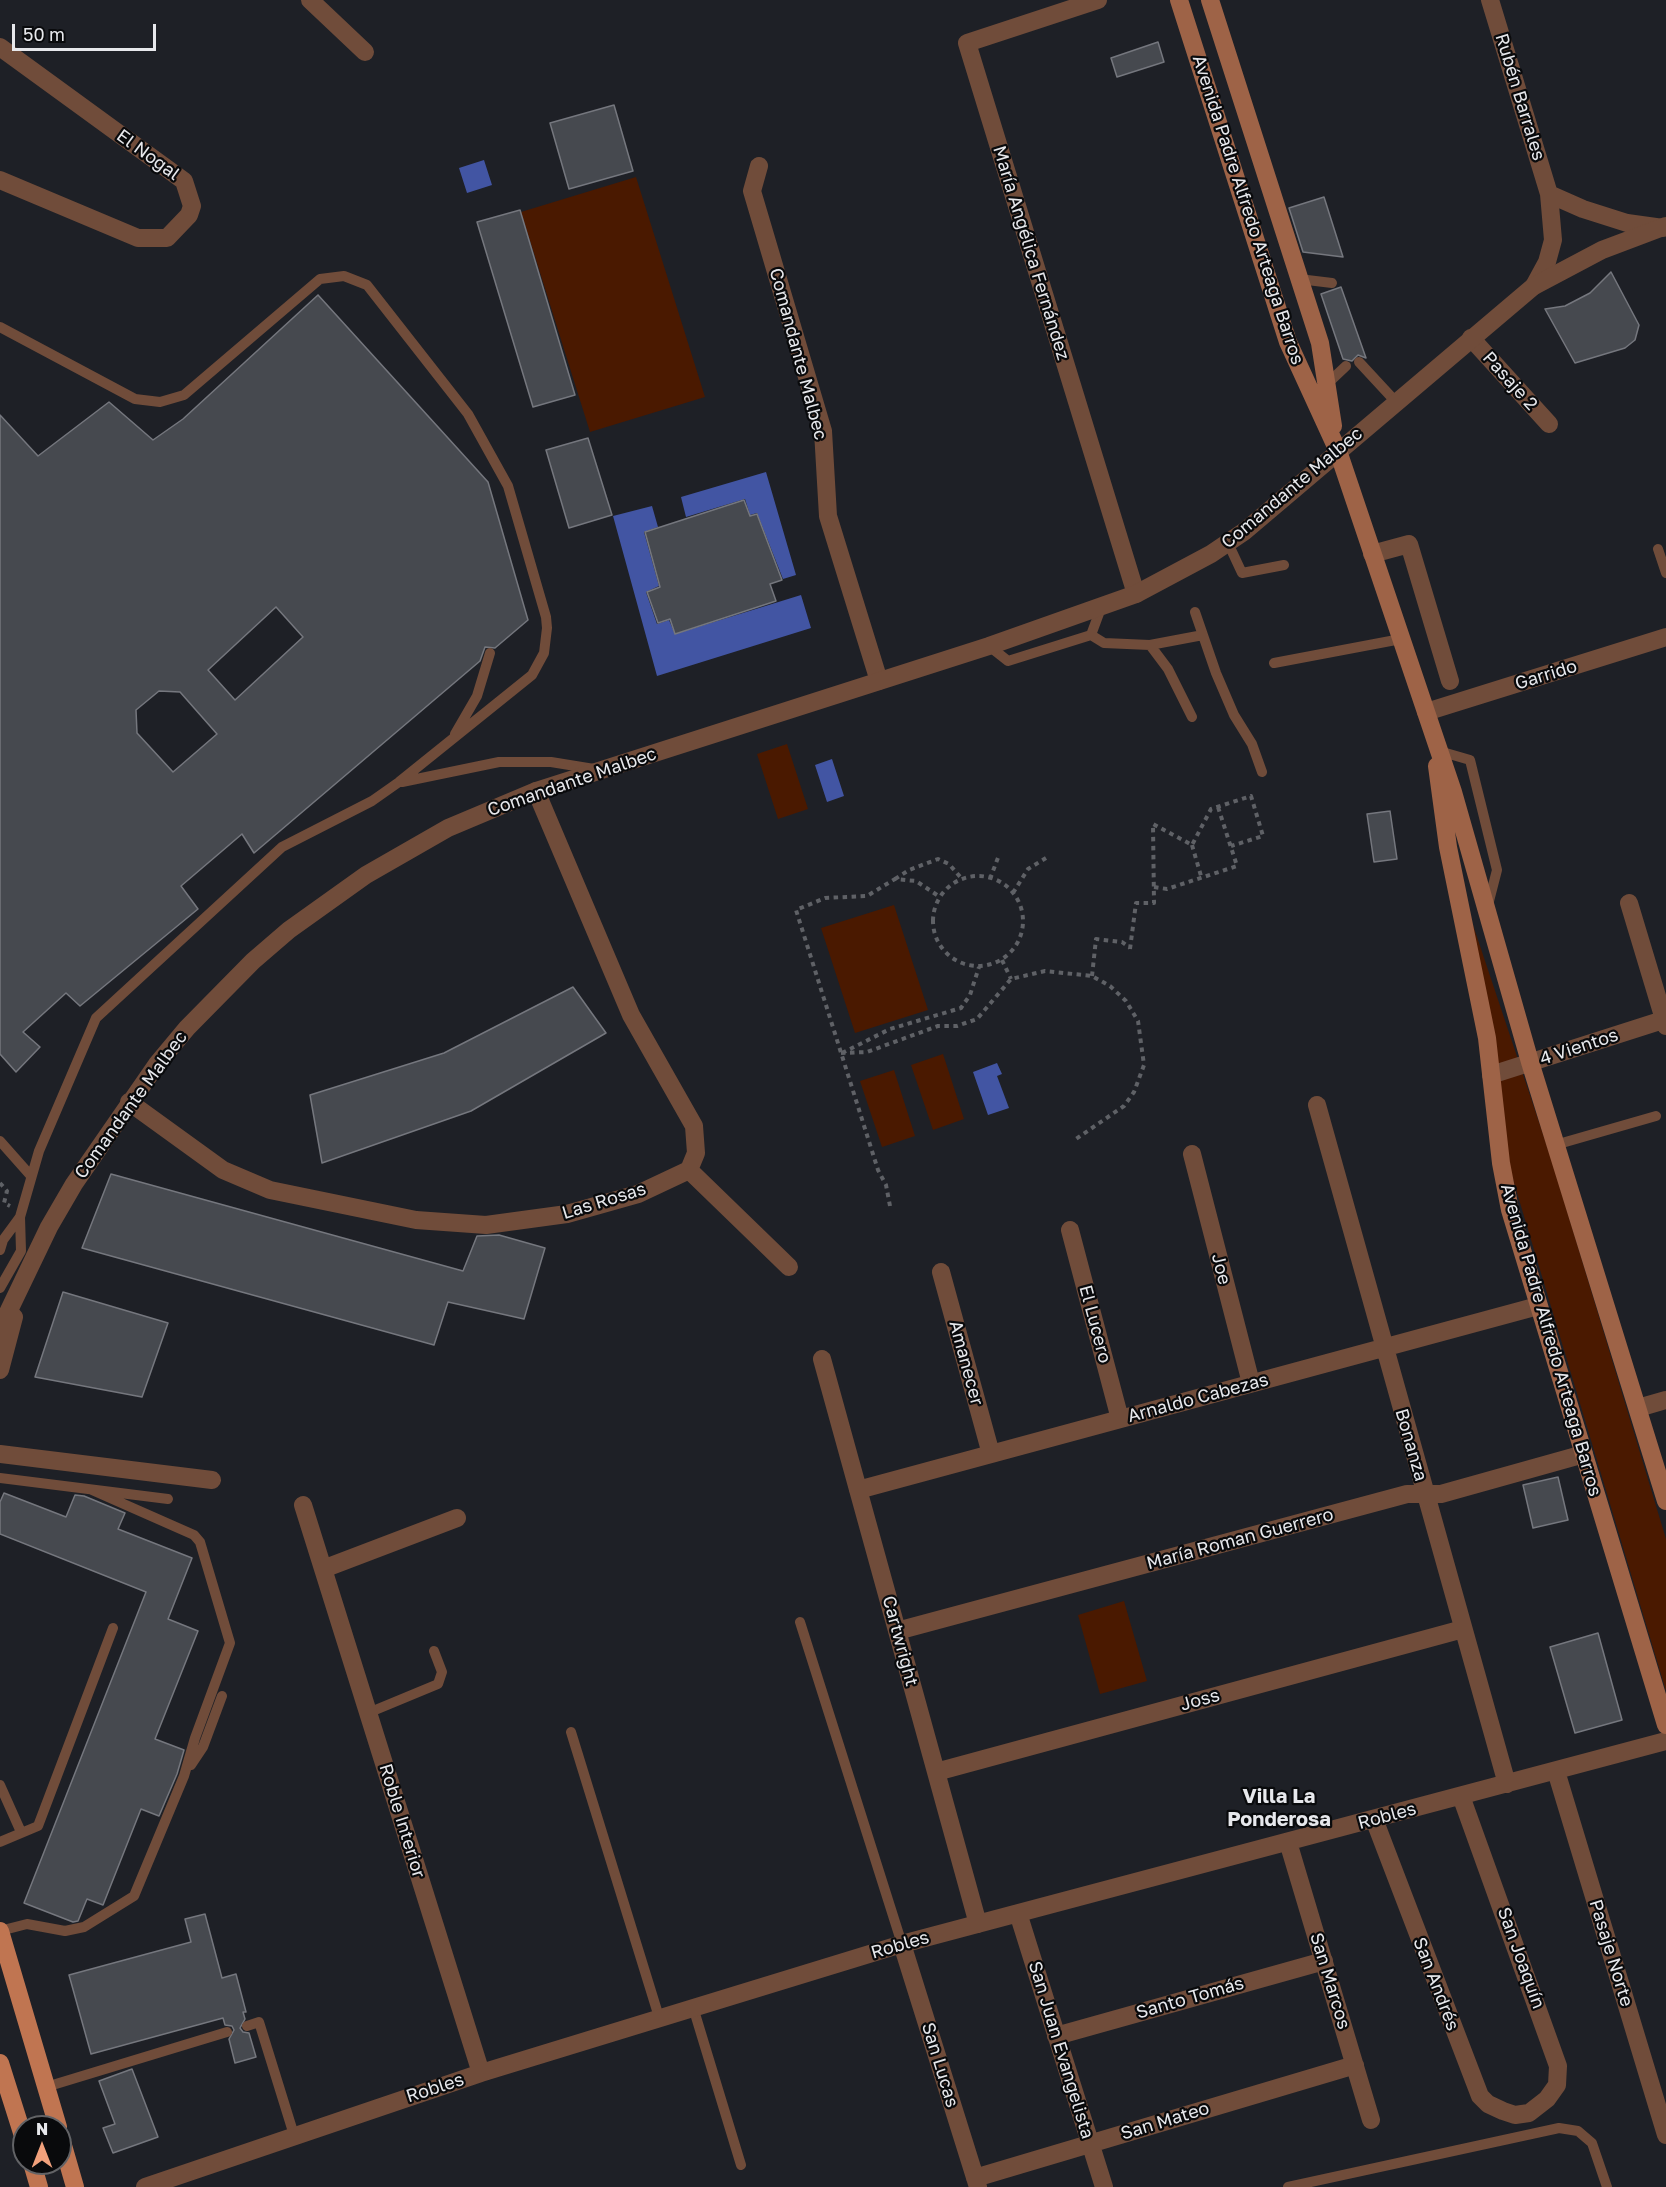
<!DOCTYPE html>
<meta charset="utf-8">
<style>
body{margin:0}
#map{position:relative;width:1666px;height:2187px;overflow:hidden;background:#1e2026;font-family:"Golos Text",sans-serif}
canvas{display:block}
.north{position:absolute;left:12px;top:2115px;width:60px;height:60px;box-sizing:border-box;background:#090a0c;border:2px solid #626366;border-radius:50%;rotate:0deg;font-size:16px;font-weight:700;line-height:24px;text-align:center;color:#e7e8ec}
.north::after{content:'';display:block;margin:auto;width:21px;height:27px;background:#f1a17c;clip-path:polygon(50% 0,100% 100%,50% 72%,0 100%)}
.scale{position:absolute;left:12px;top:24px;width:144px;height:27px;box-sizing:border-box;border:3px solid #e7e8ec;border-top:0;padding-left:8px;font-size:18px;line-height:21px;white-space:nowrap;color:#e7e8ec;-webkit-text-stroke:4px #090a0c;paint-order:stroke}
</style>
<div id="map">
<canvas width="1666" height="2187"></canvas>
<div class="north">N</div>
<div class="scale">50 m</div>
</div>
<script>
const ctx = document.querySelector('canvas').getContext('2d');
ctx.lineJoin = 'round';
function fillPath(path, color) { ctx.fillStyle = color; ctx.fill(path, 'evenodd'); }
const toPath = rows => new Path2D(rows.map(r => 'M' + r).join(''));
function strokePath(path, color, width, dash) { ctx.strokeStyle = color; ctx.lineWidth = width; ctx.lineCap = dash ? 'butt' : 'round'; ctx.setLineDash(dash || []); ctx.stroke(path); }
function write(font, color, halo, rows, align = 'center') {
  ctx.font = font + ' "Golos Text",sans-serif'; ctx.lineWidth = 4.5; ctx.setLineDash([]); ctx.textBaseline = 'middle'; ctx.strokeStyle = halo; ctx.fillStyle = color; for (const [text, x, y, turn = 0] of rows) {
    ctx.save(); ctx.translate(x, y); ctx.rotate((+turn || 0) * Math.PI / 180); ctx.textAlign = isNaN(turn) ? turn : align; if (halo) ctx.strokeText(text, 0, 0); ctx.fillText(text, 0, 0); ctx.restore();
  }
}
const green = toPath([
 [636,177,705,397,590,432,521,212],
 [787,744,808,809,778,819,757,754],
 [894,905,928,1010,855,1033,821,928],
 [1472,922,1552,1161,1666,1539,1666,1691,1506,1156],
 [943,1054,964,1119,933,1130,911,1065],
 [894,1070,915,1136,882,1147,860,1081],
 [1124,1601,1147,1681,1100,1694,1078,1615]
]);
const water = toPath([
 [484,160,492,185,467,193,459,168],
 [766,472,796,575,783,579,757,513,750,515,745,499,686,517,681,497],
 [652,506,658,527,644,532,659,586,646,592,657,624,669,620,675,634,801,595,811,628,657,676,613,516],
 [832,759,844,796,827,802,815,765],
 [997,1063,1002,1074,997,1076,1009,1108,988,1115,973,1072]
]);
const building = toPath([
 [1158,42,1164,62,1117,77,1111,58,1158,42],
 [614,105,633,171,569,189,550,123,614,105],
 [1324,197,1343,257,1303,252,1289,208,1324,197],
 [520,210,575,395,533,407,477,222,520,210],
 [1611,272,1639,325,1635,340,1625,348,1575,363,1545,309,1565,306,1590,293,1611,272],
 [1341,287,1366,358,1358,355,1352,361,1343,359,1321,294,1341,287],
 [318,295,488,482,528,620,495,648,485,647,480,661,254,853,242,834,181,886,198,909,80,1006,66,993,23,1032,40,1047,16,1072,0,1054,0,415,38,456,109,402,153,440,183,419,318,295],
 [276,607,303,637,235,700,208,670,276,607],
 [159,691,180,692,217,734,173,772,137,733,136,710,159,691],
 [588,438,612,515,569,528,546,450,588,438],
 [744,500,750,516,757,514,782,580,770,584,776,601,675,634,670,619,658,623,647,592,660,587,645,532,744,500],
 [1390,811,1397,859,1374,862,1367,814,1390,811],
 [573,987,606,1033,471,1111,322,1163,310,1095,444,1053,573,987],
 [111,1174,463,1271,477,1236,499,1235,545,1248,524,1319,448,1302,434,1345,82,1248,111,1174],
 [63,1292,168,1323,142,1397,35,1377,63,1292],
 [1558,1477,1568,1520,1533,1528,1523,1485,1558,1477],
 [4,1493,66,1517,75,1495,84,1496,125,1513,118,1529,192,1558,168,1619,198,1631,155,1739,184,1750,177,1774,159,1816,141,1809,103,1905,87,1899,78,1921,73,1922,24,1903,146,1592,0,1534,0,1502,4,1493],
 [1598,1633,1622,1720,1575,1733,1550,1647,1598,1633],
 [205,1914,222,1978,236,1974,246,2012,243,2012,245,2019,240,2028,243,2032,249,2033,256,2057,235,2063,229,2039,234,2030,232,2026,225,2025,223,2018,91,2054,69,1975,191,1942,185,1919,205,1914],
 [132,2069,158,2137,113,2153,103,2128,115,2124,99,2081,132,2069]
]);
const path = toPath([
 [1192,845,1201,876],
 '933 921a45 45 0 1 1 90 0a45 45 0 1 1-90 0Z',
 [895,879,909,870,938,859,949,864,962,879],
 [990,879,999,855],
 [1154,887,1167,889,1237,866,1218,807],
 [1013,893,1028,869,1046,858],
 [1130,949,1136,903,1154,903,1153,824,1192,845,1211,809,1251,796,1263,836,1231,846],
 [1002,960,1011,979],
 [1092,976,1096,939,1122,942,1130,948],
 [841,1053,867,1052,938,1026,957,1026,977,1019,1011,979,1045,971,1092,976,1110,986,1126,1001,1138,1021,1144,1065,1134,1092,1124,1106,1076,1139],
 [842,1053,890,1029,961,1008,970,995,979,967],
 [0,1183,7,1191,4,1203,10,1206],
 [890,1206,886,1185,878,1170,796,910,825,898,867,896,895,879,916,881,940,897]
]);
const service = toPath([
 [1299,279,1332,283],
 [0,327,135,399,160,402,184,395,320,279,344,276,367,285,468,414,508,486,546,617,547,628,544,653,532,675,399,782,372,801,282,847,96,1018,39,1151,20,1217,3,1240,0,1250],
 [1359,362,1396,402],
 [1327,384,1346,366],
 [1228,543,1242,573,1284,565],
 [1658,549,1666,573],
 [1101,608,1091,635,1104,643,1150,645,1203,635],
 [1195,612,1216,673,1234,715,1252,744,1262,772],
 [1150,645,1168,669,1192,717],
 [989,646,1008,661,1091,635],
 [1274,663,1401,639],
 [455,734,477,696,490,653],
 [1439,751,1470,760,1497,870,1488,905],
 [402,782,499,762,551,762,594,769],
 [0,1141,31,1176],
 [1555,1145,1656,1116],
 [0,1288,21,1251,20,1217],
 [0,1478,168,1499],
 [800,1622,902,1944],
 [368,1713,438,1684,442,1672,434,1651],
 [571,1732,659,2017],
 [191,1765,203,1747,222,1696],
 [0,1785,21,1832],
 [0,1842,38,1826,113,1628],
 [0,1931,27,1924,65,1931,84,1927,134,1896,184,1776,195,1738,230,1643,200,1542,194,1535,92,1490],
 [693,2007,741,2165],
 [247,2026,259,2022,294,2135],
 [46,2087,227,2032],
 [1288,2187,1559,2128,1578,2131,1592,2143,1607,2187]
]);
const minor = toPath([
 [310,0,365,52],
 [1098,0,967,43,1136,594],
 [1490,0,1549,194,1553,240,1547,262,1534,286],
 [0,47,184,181,192,206,189,215,167,238,138,238,0,180],
 [759,166,752,191,823,431,828,516,879,681],
 [1549,194,1583,209,1627,223,1663,228],
 [1471,338,1549,424],
 [1372,554,1409,544,1450,681],
 [1426,712,1666,637],
 [1629,903,1666,1026],
 [1491,1075,1666,1019],
 [129,1102,223,1170,270,1190,416,1220,486,1225,567,1214,638,1194,689,1170,696,1153,694,1126,631,1015,536,791],
 [1317,1105,1507,1784],
 [1192,1154,1251,1383],
 [689,1170,789,1267],
 [1070,1230,1120,1419],
 [941,1272,991,1454],
 [822,1359,978,1924],
 [0,1454,212,1480],
 [858,1490,1538,1306],
 [303,1505,481,2073],
 [323,1569,457,1518],
 [897,1631,1407,1494,1441,1494,1584,1454],
 [1556,1771,1666,2135],
 [936,1772,1463,1629],
 [1374,1819,1480,2096,1488,2104,1503,2111,1515,2115,1529,2113,1547,2099,1557,2085,1558,2066,1461,1796],
 [1288,1842,1371,2120],
 [1018,1913,1104,2187],
 [902,1944,978,2187],
 [1056,2036,1324,1961],
 [975,2178,1355,2065],
 [145,2187,481,2073,902,1944,1666,1741]
]);
const tertiary = toPath([
 [0,1329,49,1227,74,1184,157,1064,187,1028,253,961,289,930,366,875,448,828,536,791,989,646,1136,594,1211,554,1245,531,1534,286,1602,250,1666,226],
 [0,1370,14,1317],
 [1638,1408,1666,1400]
]);
const secondary = toPath([
 [1179,0,1288,342,1338,451,1453,792,1530,1062,1666,1501],
 [1210,0,1320,343,1333,426],
 [1437,766,1448,847,1487,1038,1501,1163,1510,1210,1666,1725]
]);
const primary = toPath([
 [0,1931,58,2127],
 [0,2063,24,2139],
 [60,2135,75,2187],
 [32,2163,39,2187]
]);
const streetNames = [
 ["Rubén Barrales",1520,97,73],
 ["El Nogal",148,155,36],
 ["Avenida Padre Alfredo Arteaga Barros",1248,210,72],
 ["María Angélica Fernández",1031,253,73],
 ["Comandante Malbec",798,354,75],
 ["Pasaje 2",1510,381,48],
 ["Comandante Malbec",1292,488,-40],
 ["Garrido",1546,675,-17],
 ["Comandante Malbec",572,782,-19],
 ["4 Vientos",1579,1047,-18],
 ["Comandante Malbec",131,1105,-54],
 ["Las Rosas",604,1201,-17],
 ["Joe",1221,1269,76],
 ["El Lucero",1095,1324,75],
 ["Avenida Padre Alfredo Arteaga Barros",1551,1340,74],
 ["Amanecer",966,1363,75],
 ["Arnaldo Cabezas",1198,1398,-15],
 ["Bonanza",1411,1445,74],
 ["María Roman Guerrero",1240,1539,-15],
 ["Cartwright",900,1641,75],
 ["Joss",1200,1700,-15],
 ["Robles",1387,1816,-15],
 ["Roble Interior",402,1821,73],
 ["Robles",900,1945,-16],
 ["Pasaje Norte",1611,1953,73],
 ["San Joaquín",1521,1958,70],
 ["San Marcos",1330,1981,73],
 ["San Andrés",1436,1984,69],
 ["Santo Tomás",1190,1998,-16],
 ["San Juan Evangelista",1061,2050,73],
 ["San Lucas",940,2065,73],
 ["Robles",435,2088,-18],
 ["San Mateo",1165,2121,-17]
];
const neighbourhoodNames = [
 ["Villa La",1279,1797],
 ["Ponderosa",1279,1820]
];
fillPath(green, '#4a1900');
fillPath(water, '#4255a3');
fillPath(building, '#46494f');
strokePath(building, '#75777e', 1.5);
strokePath(path, '#5f6166', 4, [4.5, 4.5]);
strokePath(service, '#704c3a', 10);
strokePath(minor, '#704c3a', 18);
strokePath(tertiary, '#704c3a', 18);
strokePath(secondary, '#9e6347', 18);
strokePath(primary, '#c07551', 18);
write('18px', '#e7e8ec', '#090a0c', streetNames);
write('bold 20px', '#e7e8ec', '#090a0c', neighbourhoodNames);
</script>
